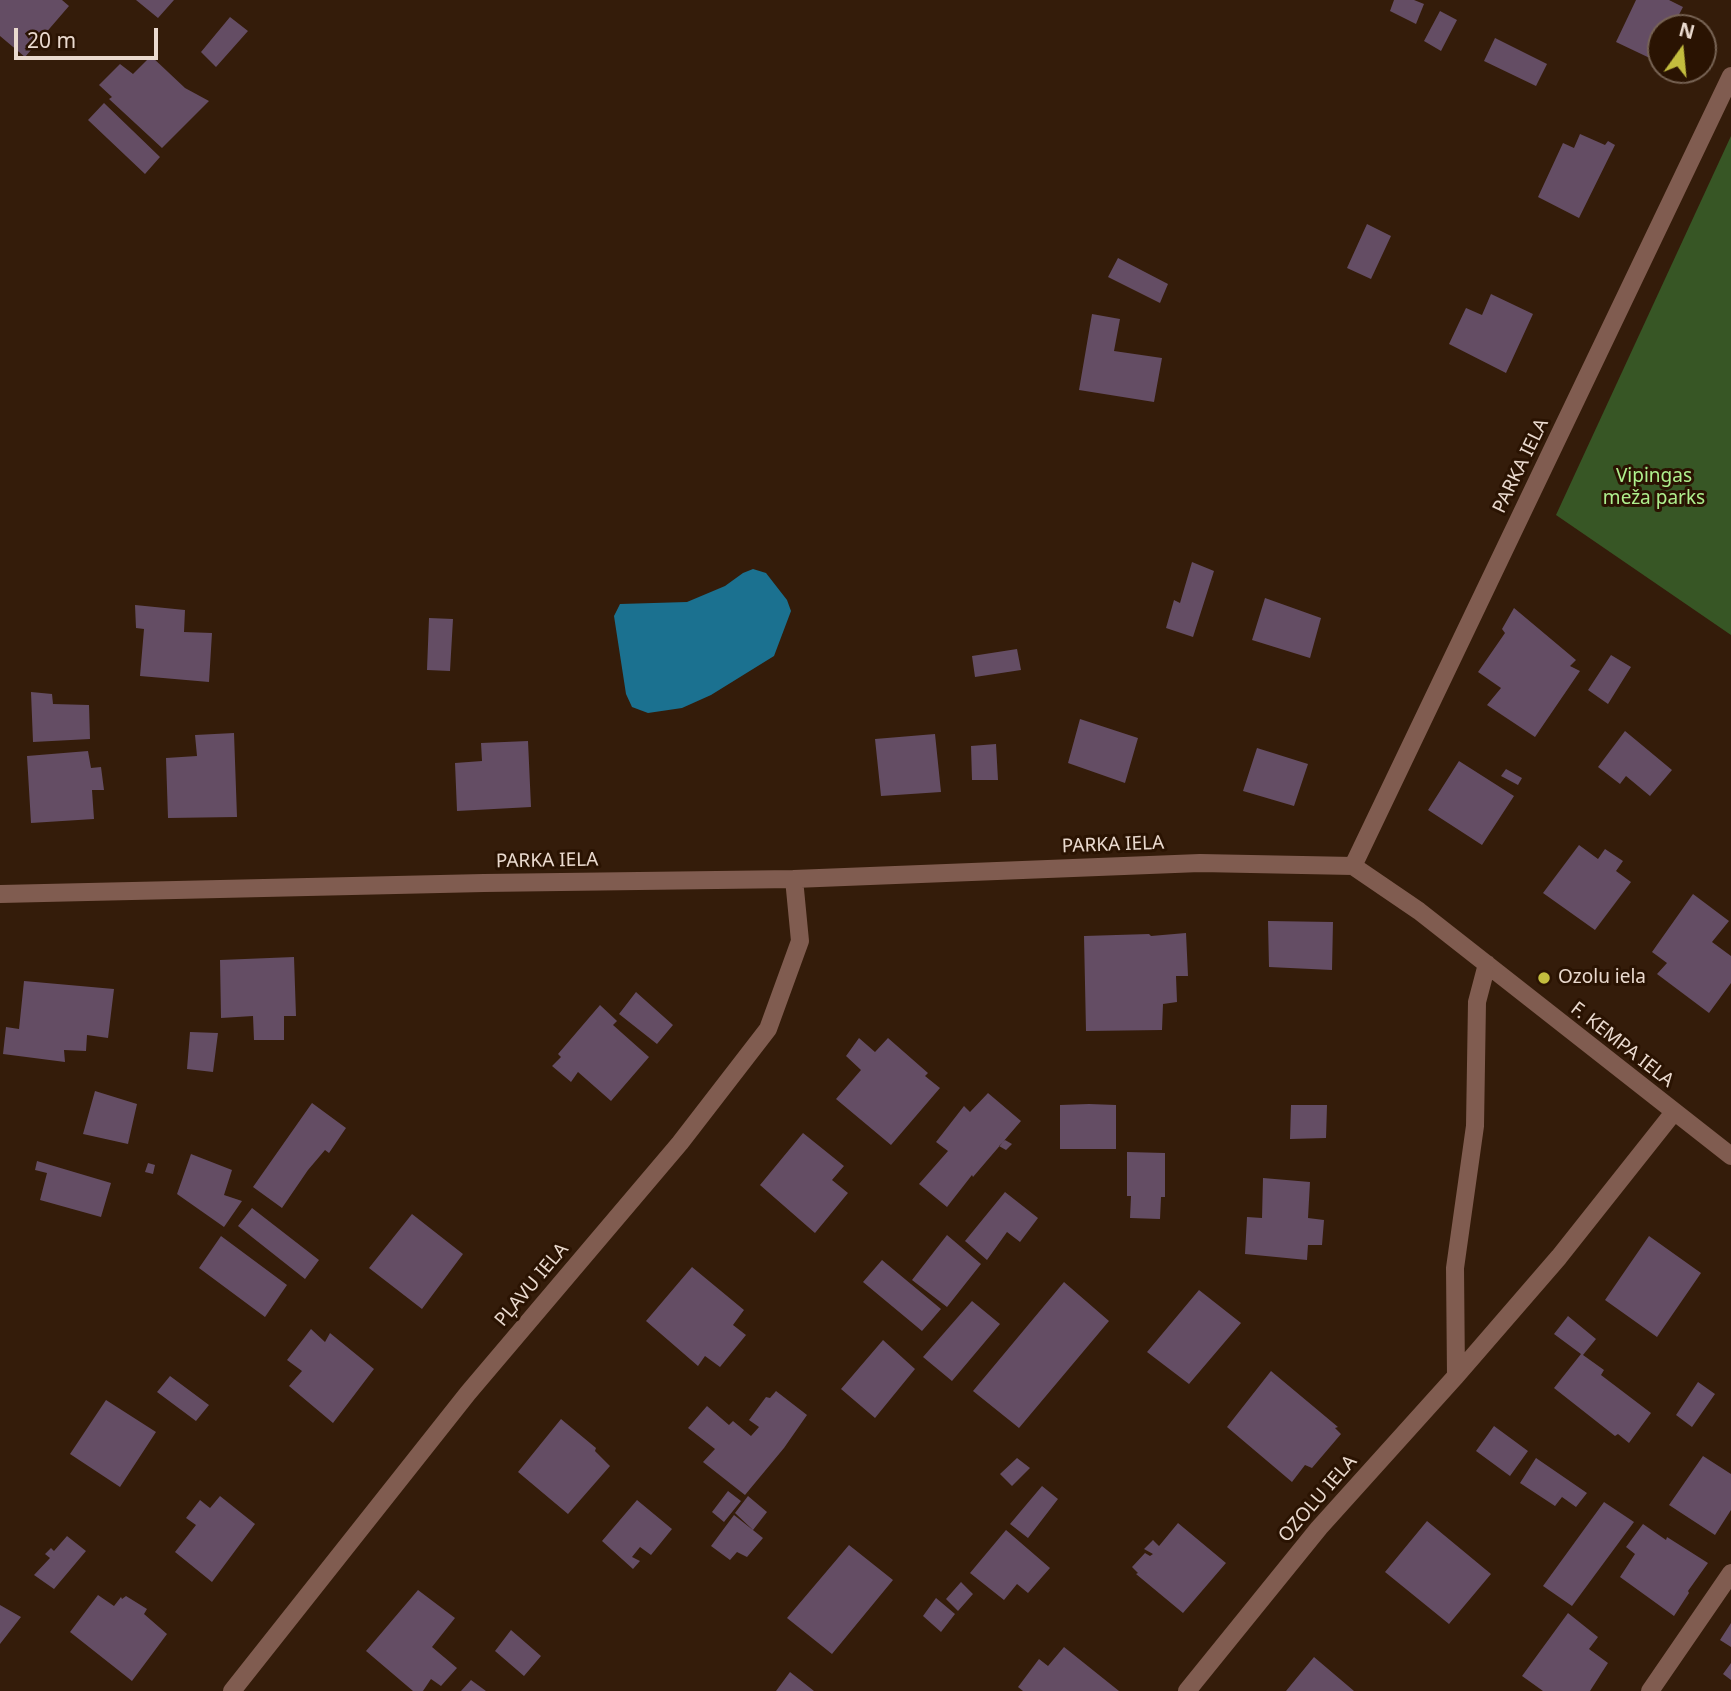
<!DOCTYPE html>
<meta charset="utf-8">
<style>
body{margin:0}
#map{position:relative;width:1731px;height:1691px;overflow:hidden;background:#341c0a;font-family:"Noto Sans",sans-serif}
canvas{display:block}
.north{position:absolute;left:1647px;top:14px;width:70px;height:70px;box-sizing:border-box;background:#2a1302;border:2px solid #776354;border-radius:50%;rotate:15deg;font-size:19px;font-weight:700;line-height:28px;text-align:center;color:#eadacf}
.north::after{content:'';display:block;margin:auto;width:24px;height:32px;background:#c3bd3e;clip-path:polygon(50% 0,100% 100%,50% 72%,0 100%)}
.scale{position:absolute;left:14px;top:28px;width:144px;height:32px;box-sizing:border-box;border:4px solid #eadacf;border-top:0;padding-left:9px;font-size:21px;line-height:24px;white-space:nowrap;color:#eadacf;-webkit-text-stroke:5px #2a1302;paint-order:stroke}
</style>
<div id="map">
<canvas width="1731" height="1691"></canvas>
<div class="north">N</div>
<div class="scale">20 m</div>
</div>
<script>
const ctx = document.querySelector('canvas').getContext('2d');
ctx.lineJoin = 'round';
function fillPath(path, color) { ctx.fillStyle = color; ctx.fill(path, 'evenodd'); }
const toPath = rows => new Path2D(rows.map(r => 'M' + r).join(''));
function strokePath(path, color, width, dash) { ctx.strokeStyle = color; ctx.lineWidth = width; ctx.lineCap = dash ? 'butt' : 'round'; ctx.setLineDash(dash || []); ctx.stroke(path); }
function write(font, color, halo, rows, align = 'center') {
  ctx.font = font + ' "Noto Sans",sans-serif'; ctx.lineWidth = 6; ctx.setLineDash([]); ctx.textBaseline = 'middle'; ctx.strokeStyle = halo; ctx.fillStyle = color; for (const [text, x, y, turn = 0] of rows) {
    ctx.save(); ctx.translate(x, y); ctx.rotate((+turn || 0) * Math.PI / 180); ctx.textAlign = isNaN(turn) ? turn : align; if (halo) ctx.strokeText(text, 0, 0); ctx.fillText(text, 0, 0); ctx.restore();
  }
}
const green = toPath([
 [1731,136,1731,635,1556,515]
]);
const water = toPath([
 [753,569,766,573,787,600,791,611,774,656,711,695,682,708,648,713,632,707,626,694,614,616,620,604,687,602,725,586,743,573]
]);
const building = toPath([
 [0,0,62,0,69,6,25,57,0,36],
 [136,0,174,0,158,18],
 [1394,0,1414,0,1424,4,1416,24,1390,11],
 [1636,0,1669,0,1683,7,1672,28,1661,28,1661,51,1656,61,1616,42],
 [1440,11,1457,20,1441,51,1424,41],
 [230,17,248,31,216,67,201,52],
 [1495,38,1547,64,1536,86,1484,61],
 [151,56,185,88,209,101,162,148,109,99,112,97,99,85,120,64,133,74],
 [104,103,160,157,145,174,88,120],
 [1580,134,1605,145,1608,141,1615,145,1579,218,1538,197,1563,143,1574,148],
 [1367,224,1391,236,1371,279,1347,268],
 [1118,258,1168,284,1160,303,1108,277],
 [1491,294,1533,314,1506,373,1449,344,1466,308,1482,315],
 [1092,314,1120,319,1114,351,1162,358,1154,402,1079,390],
 [1192,562,1214,571,1193,637,1166,628,1174,600,1180,603],
 [1265,598,1321,618,1310,658,1252,640],
 [135,605,185,610,184,632,212,633,209,682,140,676,144,629,136,628],
 [1514,608,1576,660,1570,666,1580,671,1535,737,1487,705,1501,688,1478,672,1505,633,1502,629],
 [429,618,453,619,450,671,427,670],
 [1017,649,1021,670,975,677,972,656],
 [1611,655,1631,667,1608,704,1588,690],
 [31,692,52,694,53,704,89,705,90,739,33,742],
 [1080,719,1138,738,1125,783,1068,763],
 [1625,731,1672,770,1650,796,1626,776,1620,784,1598,767],
 [234,733,237,817,168,818,166,758,197,756,195,735],
 [935,734,941,792,881,796,875,739],
 [528,741,531,807,457,811,455,763,482,761,481,743],
 [996,744,998,780,972,780,971,746],
 [1257,748,1308,764,1294,806,1243,791],
 [88,751,91,768,101,767,104,790,92,790,94,819,31,823,27,756],
 [1459,761,1514,796,1482,845,1428,810],
 [1506,769,1522,778,1518,785,1501,776],
 [1579,845,1598,859,1605,849,1623,861,1616,871,1631,882,1595,930,1543,893],
 [1693,894,1729,921,1712,942,1731,956,1731,983,1709,1013,1657,974,1667,963,1652,952],
 [1268,921,1333,922,1332,970,1269,967],
 [1186,933,1188,976,1176,976,1177,1002,1163,1004,1162,1030,1086,1031,1084,936,1149,934,1151,936],
 [294,957,296,1016,284,1016,284,1040,254,1040,253,1016,221,1018,220,960],
 [24,981,114,989,108,1038,87,1035,86,1051,64,1050,65,1062,3,1054,6,1027,19,1029],
 [636,992,673,1025,657,1044,619,1014],
 [600,1005,617,1021,613,1025,649,1057,611,1101,578,1072,571,1082,552,1066,561,1057,558,1054],
 [190,1032,218,1033,213,1072,187,1069],
 [859,1038,875,1052,888,1038,928,1073,925,1076,940,1088,891,1145,836,1099,861,1070,846,1056],
 [95,1091,137,1104,128,1144,83,1134],
 [988,1093,1021,1121,973,1177,972,1175,947,1207,919,1184,948,1151,936,1142,964,1106,970,1112],
 [312,1103,346,1128,329,1153,325,1150,308,1170,282,1208,253,1187],
 [1089,1104,1116,1105,1116,1149,1060,1149,1060,1105],
 [1291,1105,1327,1105,1326,1138,1290,1139],
 [803,1133,844,1166,832,1180,848,1193,815,1233,760,1185],
 [1005,1140,1012,1144,1006,1150,999,1146],
 [1127,1152,1165,1153,1165,1197,1161,1197,1160,1219,1130,1218,1131,1196,1127,1196],
 [191,1154,232,1170,224,1195,242,1201,224,1227,177,1194],
 [37,1161,111,1183,101,1217,40,1200,47,1173,35,1170],
 [148,1163,155,1165,153,1174,145,1172],
 [1263,1178,1310,1182,1308,1218,1324,1220,1322,1245,1308,1245,1307,1260,1245,1254,1247,1217,1262,1218],
 [1005,1192,1038,1218,1020,1242,1007,1232,987,1260,965,1241],
 [252,1208,319,1260,305,1279,238,1226],
 [412,1214,463,1254,422,1309,369,1268],
 [947,1235,981,1264,947,1307,912,1280],
 [221,1236,287,1285,265,1317,199,1268],
 [1649,1236,1701,1273,1657,1337,1605,1300],
 [882,1260,941,1309,922,1331,863,1282],
 [692,1267,744,1310,733,1325,746,1335,720,1367,705,1356,698,1366,646,1321],
 [1064,1282,1109,1321,1019,1428,973,1391],
 [1199,1290,1241,1323,1189,1384,1147,1352],
 [972,1301,1000,1324,952,1381,923,1357],
 [1568,1316,1596,1339,1583,1355,1604,1370,1601,1375,1651,1413,1629,1443,1618,1434,1615,1436,1554,1388,1581,1354,1554,1334],
 [311,1329,325,1342,330,1333,374,1369,333,1423,289,1386,302,1371,287,1360],
 [883,1340,915,1369,875,1418,841,1389],
 [1271,1371,1338,1427,1335,1428,1341,1434,1312,1468,1305,1465,1292,1482,1227,1427],
 [170,1376,209,1405,196,1421,157,1392],
 [1698,1382,1715,1394,1692,1427,1676,1415],
 [776,1391,807,1415,784,1448,745,1495,703,1462,715,1449,688,1428,707,1406,729,1425,733,1421,751,1436,759,1427,749,1420,766,1397,770,1398],
 [106,1400,156,1432,120,1487,70,1454],
 [561,1419,596,1448,595,1451,610,1466,568,1514,518,1472],
 [1494,1426,1528,1451,1510,1476,1476,1451],
 [1703,1456,1731,1474,1731,1510,1715,1535,1669,1505],
 [1017,1458,1030,1468,1012,1486,1000,1474],
 [1536,1458,1587,1493,1576,1507,1562,1497,1555,1506,1520,1483],
 [1042,1486,1058,1499,1028,1538,1010,1524],
 [728,1491,741,1501,724,1522,712,1512],
 [220,1496,255,1524,212,1582,175,1552,196,1525,186,1518,200,1500,210,1508],
 [748,1496,767,1512,753,1530,735,1513],
 [637,1500,672,1529,651,1555,640,1547,632,1557,640,1561,633,1569,602,1541],
 [1604,1502,1634,1522,1572,1606,1543,1586],
 [734,1515,763,1538,747,1557,737,1552,730,1560,711,1546],
 [1427,1521,1491,1574,1449,1624,1385,1572],
 [1178,1523,1226,1563,1183,1613,1136,1574,1138,1573,1132,1567,1145,1553,1150,1556,1153,1554,1144,1549,1153,1540,1159,1546],
 [1643,1524,1666,1540,1667,1537,1708,1563,1688,1591,1689,1593,1674,1616,1620,1577,1635,1554,1626,1547],
 [1006,1530,1050,1568,1028,1593,1017,1584,1004,1600,970,1573],
 [67,1536,86,1551,54,1589,34,1575,50,1558,45,1554,51,1548,54,1551],
 [849,1545,893,1580,832,1654,787,1618],
 [961,1582,973,1594,958,1611,946,1599],
 [418,1590,455,1618,432,1647,457,1668,441,1686,431,1679,423,1691,413,1691,366,1651],
 [98,1595,114,1606,121,1597,122,1599,126,1596,147,1609,144,1614,167,1634,132,1681,70,1632],
 [936,1598,955,1614,941,1632,923,1616],
 [0,1605,21,1617,0,1644],
 [1568,1613,1598,1637,1589,1649,1608,1663,1590,1691,1543,1691,1522,1676],
 [1731,1623,1731,1647,1720,1640],
 [511,1630,541,1656,524,1676,495,1651],
 [1064,1647,1119,1691,1023,1691,1018,1687,1039,1659,1048,1666],
 [1314,1657,1354,1691,1286,1691],
 [1731,1663,1731,1680,1723,1674],
 [790,1672,814,1691,776,1691],
 [471,1680,486,1691,461,1691]
]);
const service = toPath([
 [1650,1691,1731,1573]
]);
const minor = toPath([
 [1353,866,1731,76],
 [1353,866,1419,911,1731,1156],
 [0,894,484,883,794,879,1200,863,1353,866],
 [1456,1376,1455,1268,1475,1126,1477,1002,1487,964],
 [232,1691,468,1393,680,1143,768,1029,800,941,794,879],
 [1187,1691,1319,1528,1456,1376,1559,1257,1674,1112]
]);
const markers = [
 [1544,978,7,"#c3bd3e"]
];
const streetNames = [
 ["PARKA IELA",1521,466,-64],
 ["PARKA IELA",1113,845,-2],
 ["PARKA IELA",547,861,-1],
 ["F. KEMPA IELA",1622,1045,38],
 ["PĻAVU IELA",532,1285,-50],
 ["OZOLU IELA",1318,1499,-49]
];
const parkNames = [
 ["Vipingas",1654,477],
 ["meža parks",1654,499]
];
const poiNames = [
 ["Ozolu iela",1558,978]
];
fillPath(green, '#375625');
fillPath(water, '#1b7190');
fillPath(building, '#644d64');
strokePath(service, '#805c50', 18);
strokePath(minor, '#805c50', 18);
for (const [x, y, r, color] of markers) { const dot = new Path2D(); dot.arc(x, y, r, 0, 2 * Math.PI); ctx.fillStyle = color; ctx.fill(dot); strokePath(dot, '#2a1302', 2.5); }
write('19px', '#eadacf', '#2a1302', streetNames);
write('19px', '#aff08e', '#2a1302', parkNames);
write('19px', '#eadacf', '#2a1302', poiNames, 'left');
</script>
